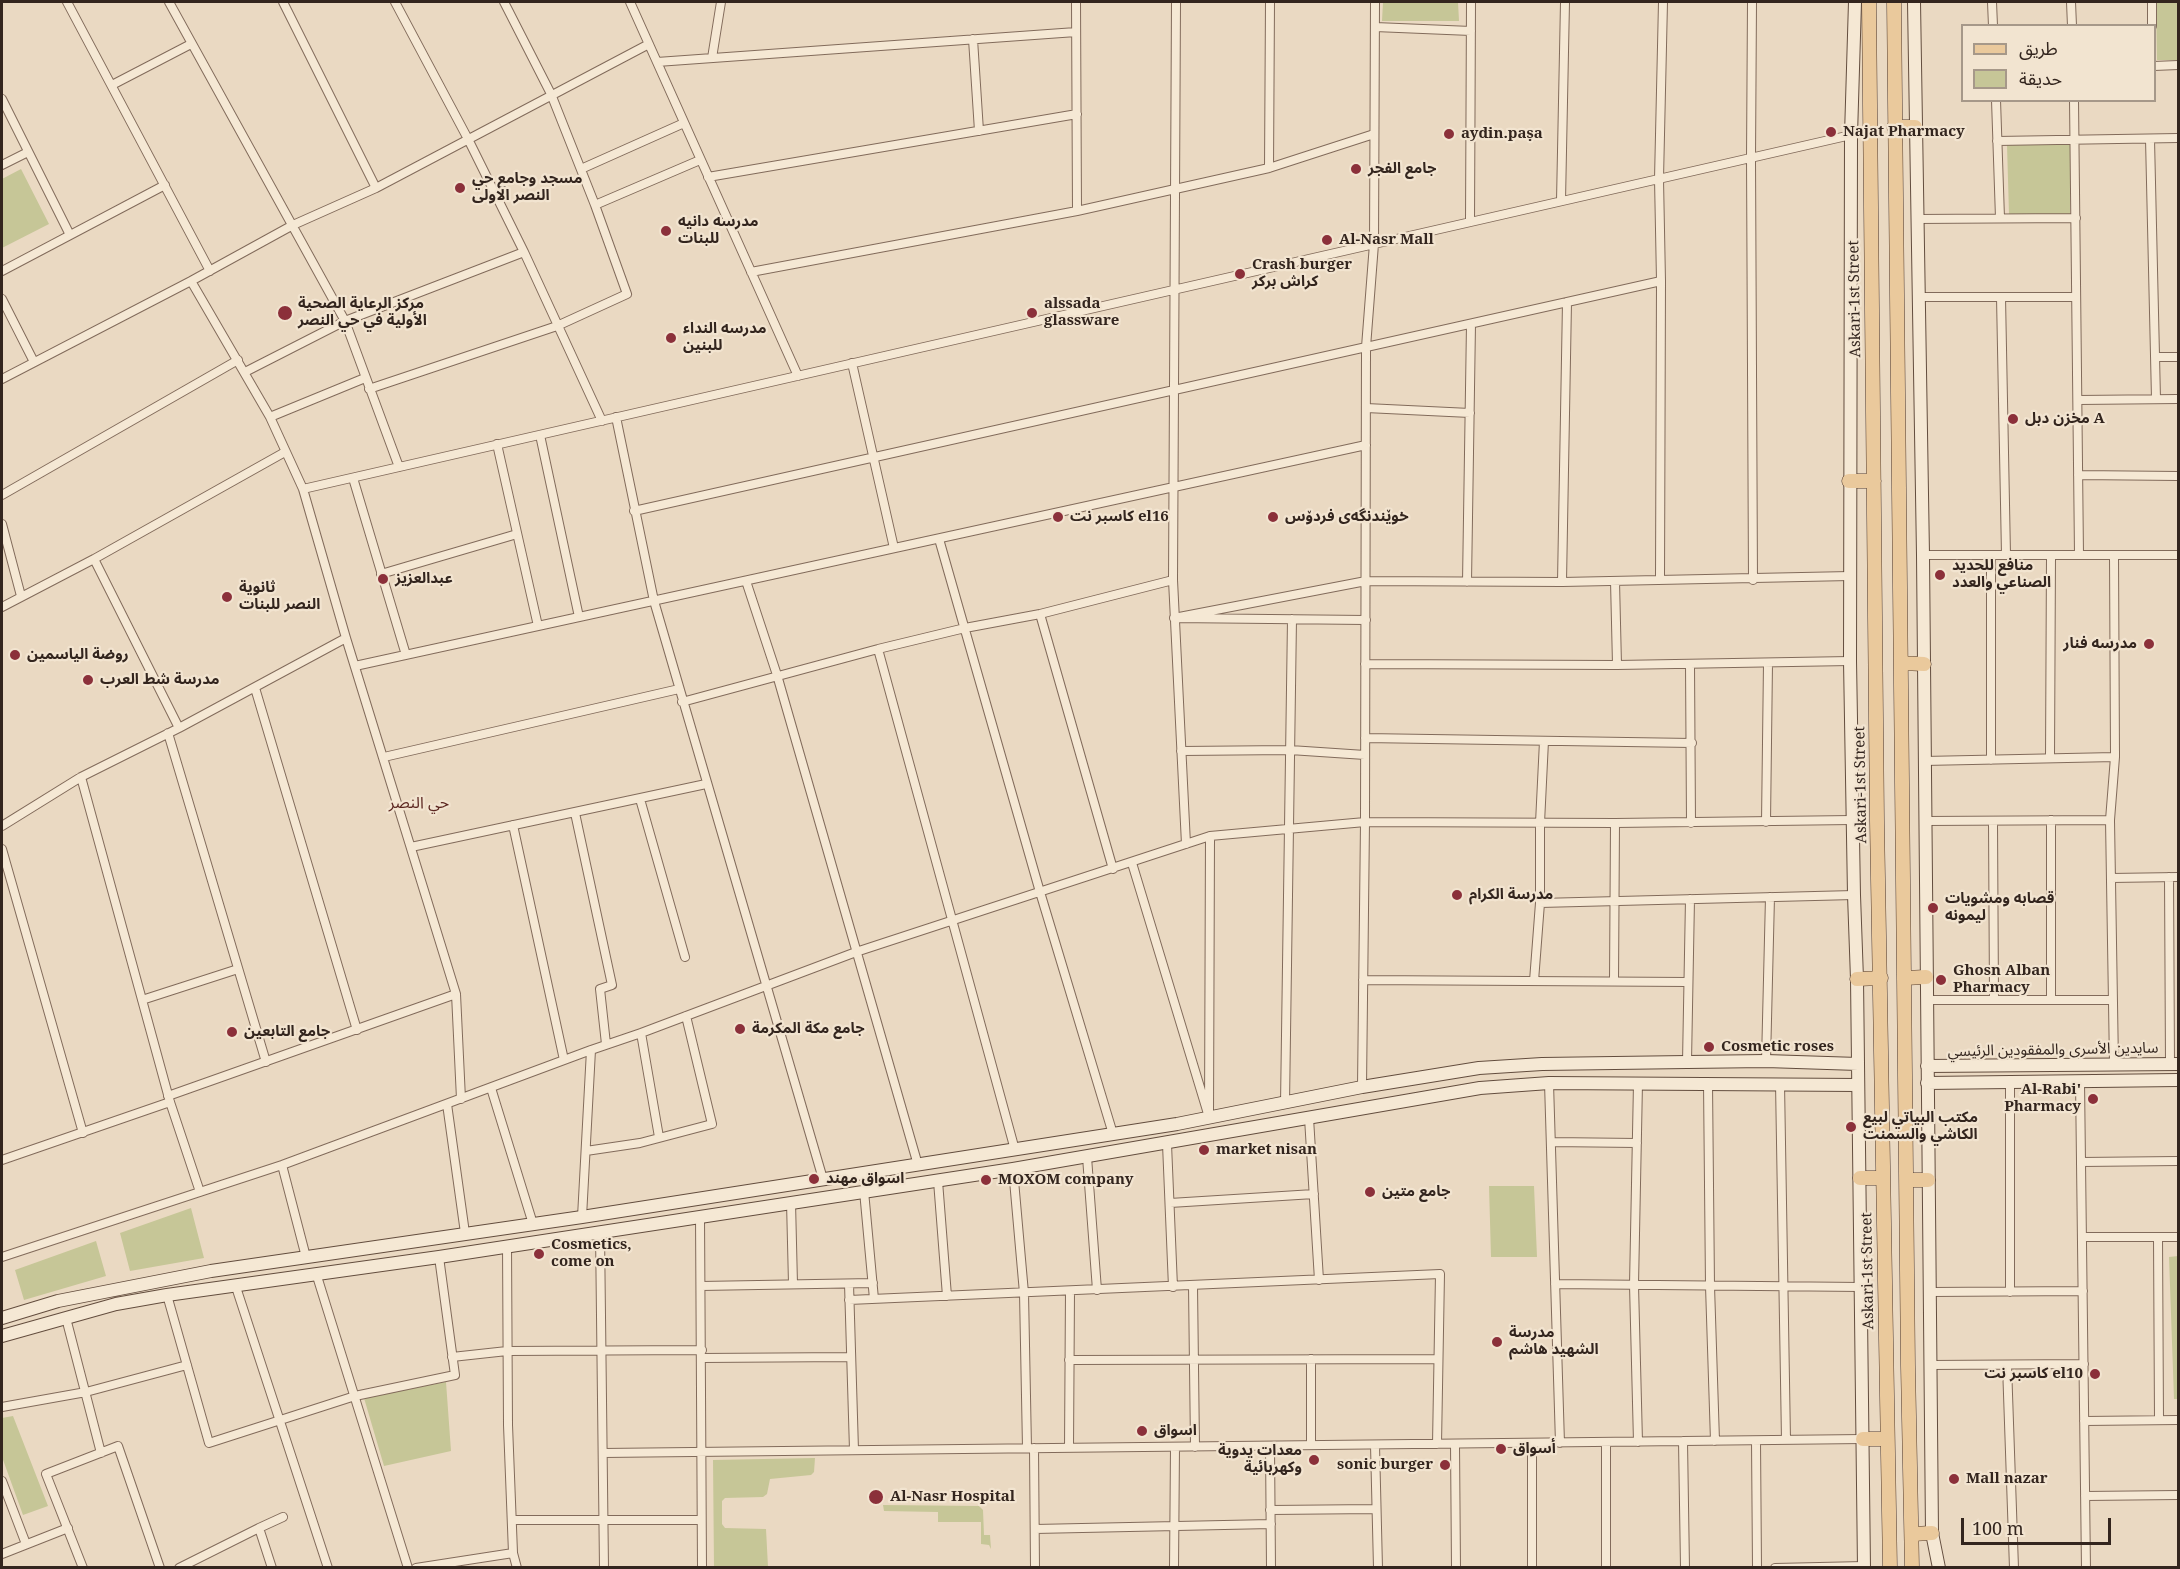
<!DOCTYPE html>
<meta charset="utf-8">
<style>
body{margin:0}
#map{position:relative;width:2180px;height:1569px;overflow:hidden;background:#ead9c2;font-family:"Noto Serif","Noto Sans Arabic",serif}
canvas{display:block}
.frame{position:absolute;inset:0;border:3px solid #33251e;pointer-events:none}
.legend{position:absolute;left:1961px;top:24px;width:195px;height:78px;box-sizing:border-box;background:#f2e4d0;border:2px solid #a69889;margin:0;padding:8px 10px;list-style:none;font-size:18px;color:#33251e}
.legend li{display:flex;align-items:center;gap:12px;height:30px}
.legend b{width:30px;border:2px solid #a69889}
.scale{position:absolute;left:1961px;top:1518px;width:150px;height:27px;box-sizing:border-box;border:3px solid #33251e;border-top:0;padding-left:8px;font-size:18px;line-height:21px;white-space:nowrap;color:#33251e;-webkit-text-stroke:4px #f2e4d0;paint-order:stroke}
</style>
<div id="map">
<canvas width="2180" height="1569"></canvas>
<div class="frame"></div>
<ul class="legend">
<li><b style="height:8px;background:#eac99c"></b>طريق</li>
<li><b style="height:16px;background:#c6c697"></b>حديقة</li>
</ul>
<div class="scale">100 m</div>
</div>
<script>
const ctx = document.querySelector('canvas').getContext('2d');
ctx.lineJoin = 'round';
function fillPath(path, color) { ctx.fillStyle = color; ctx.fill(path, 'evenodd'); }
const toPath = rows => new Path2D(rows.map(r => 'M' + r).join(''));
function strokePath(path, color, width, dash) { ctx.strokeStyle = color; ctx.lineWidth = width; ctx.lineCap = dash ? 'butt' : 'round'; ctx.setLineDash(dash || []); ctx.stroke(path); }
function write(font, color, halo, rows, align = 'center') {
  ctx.font = font + ' "Noto Serif","Noto Sans Arabic",serif'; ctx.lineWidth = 4.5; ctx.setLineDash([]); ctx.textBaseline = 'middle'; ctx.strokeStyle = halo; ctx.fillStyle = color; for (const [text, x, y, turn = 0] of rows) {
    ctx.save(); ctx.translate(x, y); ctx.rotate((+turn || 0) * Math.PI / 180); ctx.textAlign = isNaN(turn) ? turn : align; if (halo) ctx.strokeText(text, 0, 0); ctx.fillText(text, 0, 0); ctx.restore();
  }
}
const green = toPath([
 [1383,2,1458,2,1459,21,1382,21],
 [2156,2,2178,2,2178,60,2157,60],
 [2007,145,2070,145,2070,214,2009,214],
 [21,169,49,224,2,248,2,179],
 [1489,1186,1534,1186,1537,1257,1491,1257],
 [191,1208,204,1258,130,1271,120,1233],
 [96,1241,106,1276,24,1300,15,1270],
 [2178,1256,2178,1399,2174,1399,2169,1257],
 [446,1382,451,1451,384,1466,364,1398],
 [13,1416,48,1506,23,1515,2,1457,2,1418],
 [815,1458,814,1472,811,1475,770,1479,767,1494,763,1497,725,1498,722,1501,722,1524,725,1528,766,1529,768,1567,714,1567,713,1460],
 [883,1505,979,1506,983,1510,984,1535,990,1535,991,1549,989,1545,981,1544,981,1522,938,1522,938,1512,884,1511]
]);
const street = toPath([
 [67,2,210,271],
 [169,2,345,321,399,467],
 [283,2,376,188],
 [395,2,468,139,524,252,602,421],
 [630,2,798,376],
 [1076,2,1077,211],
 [1176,2,1173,580,1186,844],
 [1752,2,1751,158,1753,580],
 [1992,2,1993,26],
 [2071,2,2072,26],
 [2152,2,2152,26],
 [1375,27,1471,31],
 [973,39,979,131],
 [712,58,721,2],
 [657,62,1076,32],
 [2154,66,2178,65],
 [112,85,191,44],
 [2,99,70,235],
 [1996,100,2000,218],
 [2074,100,2079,555],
 [2150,139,2156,399],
 [1997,141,2178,138],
 [2,165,28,152],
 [1269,168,1270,2],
 [581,169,684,123],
 [708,177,1077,114],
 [1561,201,1565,2],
 [595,205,700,160],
 [1917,219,2076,218],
 [1470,222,1471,2],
 [2,271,165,185],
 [751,272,1077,211,1269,168,1374,134],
 [191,281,270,417,303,489,346,638,456,994,461,1099],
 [1918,297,2076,297],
 [2001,297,2006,555],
 [2,299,34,362],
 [2155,357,2178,357],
 [852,363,894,548],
 [245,372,345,321,524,252],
 [2,379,191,281,293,225,376,188,649,44],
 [369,389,557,326,627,294,595,205,551,94,504,2],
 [2078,400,2178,399],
 [1366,408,1470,413],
 [270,417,365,378],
 [616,417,654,601,823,1179],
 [540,435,579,617],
 [497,444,538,626],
 [2078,475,2178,476],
 [353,478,406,655],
 [303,489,1851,135],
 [2,495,238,360],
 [634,511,1661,281],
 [2,524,21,596],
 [939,539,1040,892,1113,1134],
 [1923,555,2178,555],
 [1991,555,1991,760],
 [2114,555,2115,757,2110,820,2114,1064],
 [94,559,179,728],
 [381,574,517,534],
 [1660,580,1661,281,1659,179,1663,2],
 [746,581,777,675,918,1165],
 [1615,581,1617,665],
 [1467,582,1471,324],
 [1562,582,1567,302],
 [2,607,94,559,285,452],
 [1040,614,1113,869],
 [1366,620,1174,618,1366,581,1562,582,1850,576],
 [878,649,1015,1150],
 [1365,664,1617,665,1850,661],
 [1690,664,1691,823],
 [355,666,1366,445],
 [255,688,357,1030],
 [682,702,878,649,965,628,1040,614,1173,580],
 [168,733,266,1062],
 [1365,738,1692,743],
 [1181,751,1290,750,1365,755],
 [384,757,679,689],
 [2050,758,2051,555],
 [1924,761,2115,757],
 [81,777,170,1102,200,1192],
 [640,799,685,957],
 [575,813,612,985,600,989,606,1044],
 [1925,821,2110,820],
 [1766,822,1768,663],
 [1993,822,1994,999],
 [513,825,564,1060],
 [2,826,81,777,179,728,346,638],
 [411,847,706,784],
 [2,849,83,1133],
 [1132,863,1209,1117,1210,836],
 [2169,877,2170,1064],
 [2111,878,2178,877],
 [1540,903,1854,895],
 [1363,980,1688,982],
 [1534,981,1540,903,1540,823,1544,741],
 [1614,981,1615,823],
 [2051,999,2051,820],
 [142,1000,238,969],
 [1926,1000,2112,1000],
 [641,1033,659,1137],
 [1766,1061,1770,897],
 [1687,1062,1690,899],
 [2080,1081,2086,1568],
 [1549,1083,1560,1443],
 [1638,1083,1634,1285,1638,1442],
 [1708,1083,1710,1286,1715,1441],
 [1780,1083,1786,1440],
 [1362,1087,1365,822,1366,347,1374,244,1375,2],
 [491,1088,533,1224],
 [168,1096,456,994],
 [447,1104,465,1233],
 [1285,1104,1292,619],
 [1309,1118,1319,1280],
 [1551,1142,1637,1143],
 [1167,1144,1173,1287],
 [586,1151,640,1143,712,1124,686,1016],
 [1087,1157,1097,1290],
 [2,1160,170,1102],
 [2081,1162,2178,1161],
 [282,1165,306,1257],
 [1013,1169,1024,1293,1027,1448],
 [938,1181,947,1296],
 [864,1191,874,1299],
 [791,1202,793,1284],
 [1170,1203,1314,1194],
 [700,1216,702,1568],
 [582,1217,591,1050],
 [600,1232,604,1568],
 [2082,1237,2178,1237],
 [2158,1237,2159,1420],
 [507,1245,508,1425,513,1553,517,1568],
 [2,1257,282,1165,591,1050,641,1033,856,952,1210,836,1365,822,1615,823,1852,820],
 [316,1273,408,1568],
 [235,1284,328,1568],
 [849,1284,854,1450],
 [1555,1284,1861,1287],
 [701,1286,873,1283],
 [1193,1286,1195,1447],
 [1931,1292,2083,1291],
 [2010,1292,2010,1082],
 [167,1295,209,1443,355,1396,455,1375,439,1257],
 [849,1300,1440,1274,1437,1444],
 [66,1318,101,1453],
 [452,1357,507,1351,702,1350],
 [702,1358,851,1357],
 [1069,1360,1438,1359],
 [1931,1365,2084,1364],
 [2007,1365,2014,1568],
 [2,1407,86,1392,187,1365],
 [2084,1421,2178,1420],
 [1683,1441,1685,1568],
 [1756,1441,1757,1568],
 [1606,1442,1606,1568],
 [1532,1443,1532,1568],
 [1455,1444,1456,1568],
 [1311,1445,1311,1359],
 [1375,1445,1378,1568],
 [1270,1446,1271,1568],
 [1034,1448,1035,1568],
 [1069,1448,1070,1291],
 [603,1453,1863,1439],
 [2,1481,26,1544],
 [2085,1496,2178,1495],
 [1270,1510,1376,1509],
 [512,1520,700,1520],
 [1035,1529,1271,1524],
 [2,1554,68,1528],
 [83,1568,46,1474,118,1446,160,1568],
 [179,1568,259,1528],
 [272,1568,259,1528,283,1517],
 [416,1568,513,1553],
 [1174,1568,1175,1447],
 [1775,1568,1864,1566]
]);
const secondary = toPath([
 [1855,2,1851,135,1850,661,1854,895,1857,979,1864,1568],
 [1914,2,1923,555,1932,1533,1939,1568],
 [1927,1066,2178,1064],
 [1927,1083,2178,1080],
 [2,1318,58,1301,211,1271,582,1217,1177,1124,1362,1087,1479,1068,1542,1064,1687,1062,1766,1061,1858,1064],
 [2,1336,116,1304,167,1295,439,1257,1013,1169,1480,1088,1549,1083,1858,1085]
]);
const primary = toPath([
 [1869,2,1877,821,1890,1568],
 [1894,2,1908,1366,1912,1568],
 [1894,127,1915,127],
 [1849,481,1874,481],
 [1901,663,1924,664],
 [1904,978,1926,977],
 [1857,979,1881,978],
 [1860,1178,1883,1178],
 [1907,1180,1928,1180],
 [1863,1439,1887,1439],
 [1912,1534,1932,1533]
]);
const markers = [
 [1831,132,6,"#8b303a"],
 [1449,134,6,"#8b303a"],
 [1356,169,6,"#8b303a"],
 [460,188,6,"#8b303a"],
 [666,231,6,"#8b303a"],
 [1327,240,6,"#8b303a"],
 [1240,274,6,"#8b303a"],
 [285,313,8,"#8b303a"],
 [1032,313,6,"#8b303a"],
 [671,338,6,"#8b303a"],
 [2013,419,6,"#8b303a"],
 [1058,517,6,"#8b303a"],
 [1273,517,6,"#8b303a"],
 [1940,575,6,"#8b303a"],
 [383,579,6,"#8b303a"],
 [227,597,6,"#8b303a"],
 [2149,644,6,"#8b303a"],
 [15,655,6,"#8b303a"],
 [88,680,6,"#8b303a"],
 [1457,895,6,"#8b303a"],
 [1933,908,6,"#8b303a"],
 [1941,980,6,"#8b303a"],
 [740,1029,6,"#8b303a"],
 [232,1032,6,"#8b303a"],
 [1709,1047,6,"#8b303a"],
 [2093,1099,6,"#8b303a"],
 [1851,1127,6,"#8b303a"],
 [1204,1150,6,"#8b303a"],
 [814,1179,6,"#8b303a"],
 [986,1180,6,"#8b303a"],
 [1370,1192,6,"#8b303a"],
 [539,1254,6,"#8b303a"],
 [1497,1342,6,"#8b303a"],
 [2095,1374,6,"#8b303a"],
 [1142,1431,6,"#8b303a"],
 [1501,1449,6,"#8b303a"],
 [1314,1460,6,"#8b303a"],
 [1445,1465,6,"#8b303a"],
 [1954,1479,6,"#8b303a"],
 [876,1497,8,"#8b303a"]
];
const poiNames = [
 ["Najat Pharmacy",1843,132],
 ["aydin.paṣa",1461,134],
 ["جامع الفجر",1368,169],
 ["مسجد وجامع حي",472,179],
 ["النصر الاولى",472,196],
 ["مدرسه دانيه",678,222],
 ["للبنات",678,239],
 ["Al-Nasr Mall",1339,240],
 ["Crash burger",1252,265],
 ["كراش بركر",1252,282],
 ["مركز الرعاية الصحية",298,304],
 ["الأولية في حي النصر",298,321],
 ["alssada",1044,304],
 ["glassware",1044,321],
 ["مدرسه النداء",683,329],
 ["للبنين",683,346],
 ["مخزن دبل A",2025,419],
 ["كاسبر نت el16",1070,517],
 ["خوێندنگەی فردۆس",1285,517],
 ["منافع للحديد",1952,566],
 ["الصناعي والعدد",1952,583],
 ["عبدالعزيز",395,579],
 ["ثانوية",239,588],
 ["النصر للبنات",239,605],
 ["مدرسه فنار",2137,644,"right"],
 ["روضة الياسمين",27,655],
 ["مدرسة شط العرب",100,680],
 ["مدرسة الكرام",1469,895],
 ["قصابه ومشويات",1945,899],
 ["ليمونه",1945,916],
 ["Ghosn Alban",1953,971],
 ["Pharmacy",1953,988],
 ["جامع مكة المكرمة",752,1029],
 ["جامع التابعين",244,1032],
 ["Cosmetic roses",1721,1047],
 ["Al-Rabi'",2081,1090,"right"],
 ["Pharmacy",2081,1107,"right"],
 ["مكتب البياتي لبيع",1863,1118],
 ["الكاشي والسمنت",1863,1135],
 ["market nisan",1216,1150],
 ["اسواق مهند",826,1179],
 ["MOXOM company",998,1180],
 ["جامع متين",1382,1192],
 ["Cosmetics,",551,1245],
 ["come on",551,1262],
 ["مدرسة",1509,1333],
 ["الشهيد هاشم",1509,1350],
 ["كاسبر نت el10",2083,1374,"right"],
 ["اسواق",1154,1431],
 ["أسواق",1513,1449],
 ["معدات يدوية",1302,1451,"right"],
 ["وكهربائية",1302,1468,"right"],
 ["sonic burger",1433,1465,"right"],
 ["Mall nazar",1966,1479],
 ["Al-Nasr Hospital",890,1497]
];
const streetNames = [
 ["Askari-1st Street",1855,299,-91],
 ["Askari-1st Street",1861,785,-91],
 ["سايدين الأسرى والمفقودين الرئيسي",2053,1050,-1],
 ["Askari-1st Street",1868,1271,-91]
];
const neighbourhoodNames = [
 ["حي النصر",419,803]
];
fillPath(green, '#c6c697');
strokePath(street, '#826b5b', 10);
strokePath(secondary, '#634d3e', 14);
strokePath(primary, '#503a2f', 15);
strokePath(street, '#f5e8d4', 8);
strokePath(secondary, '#f5e8d4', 12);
strokePath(primary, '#eac99c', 14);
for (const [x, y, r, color] of markers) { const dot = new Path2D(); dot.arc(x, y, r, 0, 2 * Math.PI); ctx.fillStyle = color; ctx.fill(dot); strokePath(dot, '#f2e4d0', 2); }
write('bold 15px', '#33251e', '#f2e4d0', poiNames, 'left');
write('15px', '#33251e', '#f2e4d0', streetNames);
write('16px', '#5c2721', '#f2e4d0', neighbourhoodNames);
</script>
